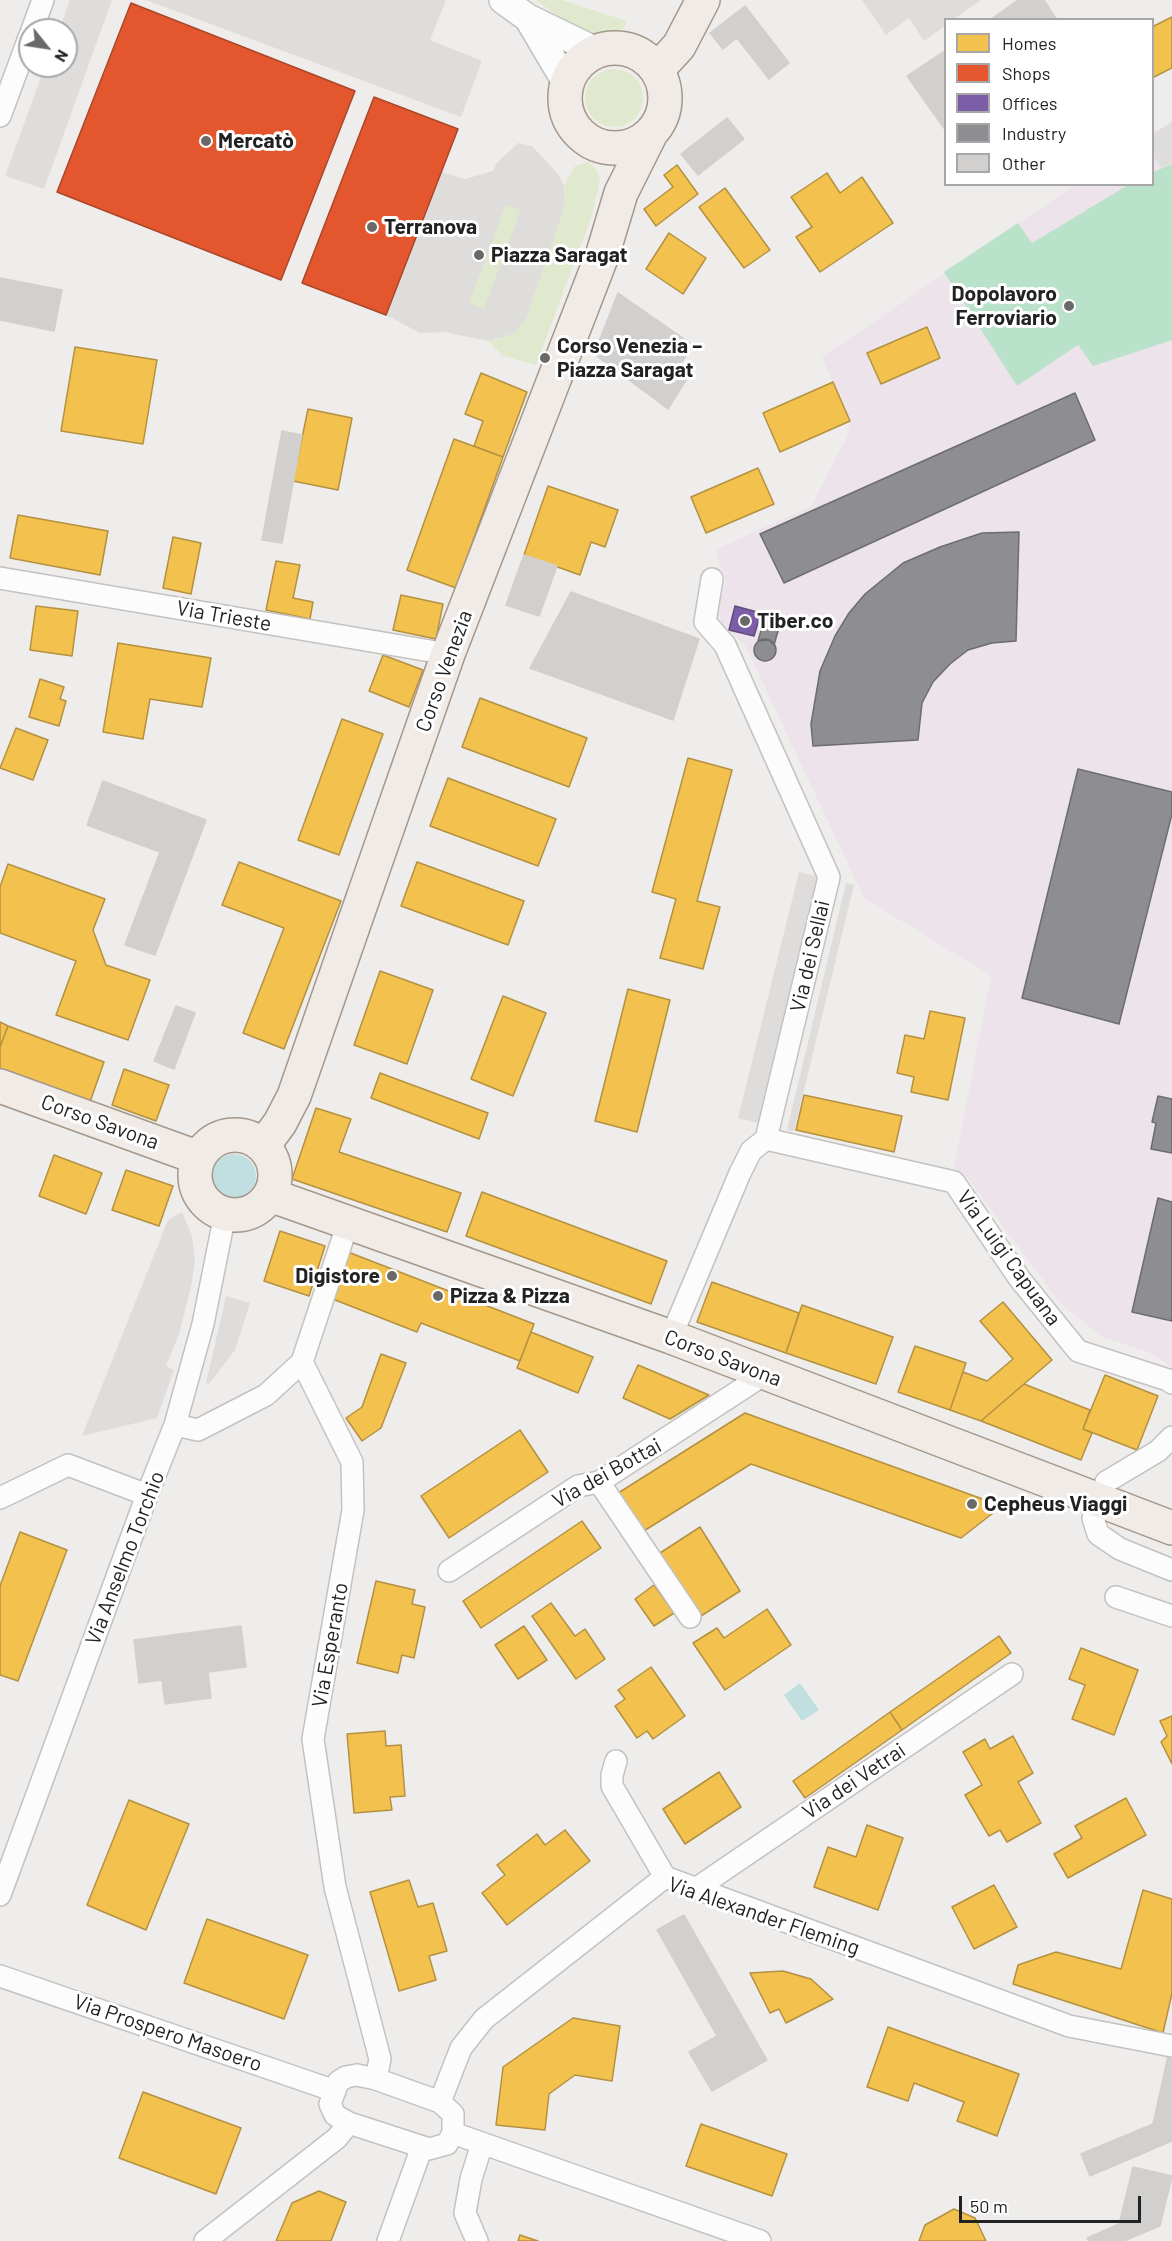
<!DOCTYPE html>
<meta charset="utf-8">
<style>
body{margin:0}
#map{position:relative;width:1172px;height:2241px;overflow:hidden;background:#efedeb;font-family:Barlow,sans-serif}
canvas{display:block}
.legend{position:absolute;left:944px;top:18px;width:210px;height:168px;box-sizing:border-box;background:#fff;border:2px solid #a7a7a7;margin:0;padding:8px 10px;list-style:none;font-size:18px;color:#222}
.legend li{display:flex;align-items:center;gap:12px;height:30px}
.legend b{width:30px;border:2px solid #a7a7a7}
.north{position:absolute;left:18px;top:18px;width:60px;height:60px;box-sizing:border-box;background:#fff;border:2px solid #a7a7a7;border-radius:50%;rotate:120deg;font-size:16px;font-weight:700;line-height:24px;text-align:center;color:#222}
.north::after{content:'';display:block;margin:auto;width:21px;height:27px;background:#6a6968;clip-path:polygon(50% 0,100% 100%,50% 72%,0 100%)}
.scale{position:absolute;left:959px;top:2196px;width:182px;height:27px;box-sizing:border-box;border:3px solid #222;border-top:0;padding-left:8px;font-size:18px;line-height:21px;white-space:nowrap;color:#222;-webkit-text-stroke:4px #fff;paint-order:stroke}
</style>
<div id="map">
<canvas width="1172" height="2241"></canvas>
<ul class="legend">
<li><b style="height:16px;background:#f2c14e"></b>Homes</li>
<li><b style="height:16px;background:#e4572e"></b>Shops</li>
<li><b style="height:16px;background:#7b5ea7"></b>Offices</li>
<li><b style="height:16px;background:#8d8d92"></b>Industry</li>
<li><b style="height:16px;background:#d2d0ce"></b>Other</li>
</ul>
<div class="north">N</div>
<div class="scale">50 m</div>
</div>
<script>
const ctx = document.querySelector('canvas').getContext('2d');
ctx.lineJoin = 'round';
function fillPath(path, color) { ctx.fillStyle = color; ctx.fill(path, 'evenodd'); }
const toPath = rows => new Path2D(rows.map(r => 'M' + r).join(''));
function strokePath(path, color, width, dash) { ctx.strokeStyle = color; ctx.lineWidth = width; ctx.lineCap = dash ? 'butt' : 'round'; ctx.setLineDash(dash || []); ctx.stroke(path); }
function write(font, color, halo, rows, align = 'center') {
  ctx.font = font + ' Barlow,sans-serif'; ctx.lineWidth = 6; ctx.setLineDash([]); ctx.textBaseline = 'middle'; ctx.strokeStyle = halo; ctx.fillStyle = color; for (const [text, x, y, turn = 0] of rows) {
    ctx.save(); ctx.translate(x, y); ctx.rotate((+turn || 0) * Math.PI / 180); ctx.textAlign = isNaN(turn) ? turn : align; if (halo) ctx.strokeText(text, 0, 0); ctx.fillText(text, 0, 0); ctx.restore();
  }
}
const industrial = toPath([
 [1172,122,1172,1367,1149,1352,1100,1336,1060,1303,964,1173,954,1168,991,976,864,898,745,645,722,625,718,612,726,581,715,550,811,506,848,435,850,421,822,357,1075,185,1152,184,1153,133]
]);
const religious = toPath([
 [70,0,112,0,44,189,5,176,45,66,66,66,66,30,59,30],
 [146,0,446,0,430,40,482,61,461,117],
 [862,0,981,0,954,19,946,20,945,26,924,41,909,18,886,35],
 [1172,122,1172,162,1162,168,1153,156,1153,134],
 [518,143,532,146,559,175,564,186,565,205,527,318,514,334,488,341,444,332,420,333,386,315,441,172,465,179,493,171,497,163],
 [799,872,823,878,762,1124,738,1118],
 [846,883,854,885,794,1131,787,1130],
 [182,1212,192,1236,195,1260,191,1287,179,1334,166,1366,174,1370,157,1418,82,1436,168,1220],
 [226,1296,250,1303,235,1350,209,1384,206,1383]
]);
const grass = toPath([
 [536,0,562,0,627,21,624,28,610,33,588,33,568,24],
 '585 98a29 29 0 1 1 58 0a29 29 0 1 1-58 0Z',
 [588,162,597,170,600,180,591,218,536,365,503,356,488,341,514,334,527,318,565,205,564,186,575,166],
 [506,205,521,210,484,309,469,303]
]);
const pitch = toPath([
 [1172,164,1172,340,1093,366,1078,345,1017,386,944,272,1018,223,1032,243,1128,185,1152,184,1153,172]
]);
const water = toPath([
 '212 1176a22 22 0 1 1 44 0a22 22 0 1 1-44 0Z',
 [800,1683,819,1710,802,1721,784,1695]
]);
const homes = toPath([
 [1172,17,1172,68,1152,78,1152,27,1172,17],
 [677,165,698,194,656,226,644,209,673,187,664,175,677,165],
 [827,173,840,193,862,177,893,223,820,272,796,237,812,227,791,197,827,173],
 [725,188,770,250,744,268,699,207,725,188],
 [669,233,706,258,683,294,646,269,669,233],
 [927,327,940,358,881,384,867,353,927,327],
 [75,347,157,360,143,444,61,431,75,347],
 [481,373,527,392,503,457,474,446,483,421,465,414,481,373],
 [833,382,850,421,780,452,763,413,833,382],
 [308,409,352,418,338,490,293,481,308,409],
 [454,439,503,457,456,588,407,570,454,439],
 [758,468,774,504,706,533,691,497,758,468],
 [548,486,618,510,605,547,591,542,580,575,524,555,548,486],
 [18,515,108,531,100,575,10,558,18,515],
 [173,537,201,543,191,594,163,588,173,537],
 [276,561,300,565,293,598,313,602,310,619,266,610,276,561],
 [401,595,443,604,436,639,393,630,401,595],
 [36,606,78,611,72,656,30,650,36,606],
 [118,643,211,658,202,707,150,699,143,739,103,732,118,643],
 [383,655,423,670,409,707,369,691,383,655],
 [40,679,64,687,60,699,66,701,59,726,29,717,40,679],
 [480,698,587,738,569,787,462,747,480,698],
 [342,719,383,734,339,855,298,840,342,719],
 [16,728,48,740,33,780,0,768,16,728],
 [688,758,732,770,697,901,720,907,703,969,660,958,676,899,652,892,688,758],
 [448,778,556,819,538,866,430,826,448,778],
 [239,862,341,901,284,1049,243,1033,284,928,222,905,239,862],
 [417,862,524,901,508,945,401,906,417,862],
 [8,864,105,899,93,930,106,965,150,980,128,1040,56,1015,76,961,0,933,0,887,8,864],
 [380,971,433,990,407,1064,354,1045,380,971],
 [628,989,670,1000,637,1132,595,1121,628,989],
 [503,996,546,1013,513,1096,471,1079,503,996],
 [930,1011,965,1018,948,1100,911,1092,914,1077,897,1073,905,1035,924,1039,930,1011],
 [0,1022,8,1026,0,1047,0,1022],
 [8,1026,104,1062,90,1102,0,1070,0,1047,8,1026],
 [124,1069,169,1085,156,1121,112,1105,124,1069],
 [380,1073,488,1113,479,1139,371,1098,380,1073],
 [804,1095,902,1116,894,1152,796,1130,804,1095],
 [316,1108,351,1119,339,1152,461,1193,447,1232,292,1179,316,1108],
 [54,1155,102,1173,86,1214,39,1196,54,1155],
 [126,1170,173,1186,159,1226,112,1210,126,1170],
 [482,1192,667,1261,651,1304,466,1236,482,1192],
 [280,1231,325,1246,309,1296,264,1281,280,1231],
 [348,1252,534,1324,520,1361,421,1323,417,1332,330,1298,348,1252],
 [712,1282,799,1313,786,1353,697,1322,712,1282],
 [1003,1302,1052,1360,981,1421,950,1410,963,1372,987,1381,1013,1359,980,1321,1003,1302],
 [802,1305,893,1337,876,1384,786,1353,802,1305],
 [531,1332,593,1357,578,1393,517,1368,531,1332],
 [915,1346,966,1363,950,1410,898,1392,915,1346],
 [381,1354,406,1363,381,1428,362,1441,346,1418,362,1407,381,1354],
 [638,1365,709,1395,670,1419,623,1398,638,1365],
 [1105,1375,1158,1396,1137,1450,1083,1429,1105,1375],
 [1024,1384,1090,1410,1083,1429,1092,1433,1081,1460,981,1421,1024,1384],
 [745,1413,850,1451,1002,1506,961,1538,751,1464,639,1534,615,1495,745,1413],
 [520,1430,548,1472,449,1538,421,1496,520,1430],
 [582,1521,601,1548,481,1628,463,1601,582,1521],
 [700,1527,740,1591,701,1616,660,1553,700,1527],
 [20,1532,67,1550,18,1681,0,1675,0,1586,20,1532],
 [376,1581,415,1590,412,1604,425,1607,414,1658,402,1655,398,1673,357,1663,376,1581],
 [654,1585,674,1613,654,1626,635,1599,654,1585],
 [551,1603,575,1636,585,1629,605,1659,576,1679,532,1616,551,1603],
 [767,1609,791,1645,725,1690,693,1643,717,1628,724,1638,767,1609],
 [524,1626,547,1660,518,1679,495,1645,524,1626],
 [999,1636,1011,1653,902,1730,890,1712,999,1636],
 [1081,1648,1138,1670,1114,1735,1072,1719,1085,1685,1069,1679,1081,1648],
 [651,1667,685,1716,653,1739,647,1731,637,1738,615,1706,625,1699,618,1690,651,1667],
 [890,1712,902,1730,805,1798,793,1781,890,1712],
 [1172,1716,1172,1764,1161,1742,1167,1736,1160,1721,1172,1716],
 [385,1731,386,1746,401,1745,405,1796,390,1797,392,1810,354,1813,347,1734,385,1731],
 [1013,1736,1033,1773,1018,1782,1041,1823,1007,1842,1000,1830,989,1836,965,1795,982,1785,963,1752,985,1739,990,1749,1013,1736],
 [719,1772,741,1807,685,1844,663,1809,719,1772],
 [1126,1798,1146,1835,1068,1878,1054,1854,1082,1838,1075,1826,1126,1798],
 [129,1800,189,1824,146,1930,87,1905,129,1800],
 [867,1825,903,1838,878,1910,814,1887,828,1847,856,1857,867,1825],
 [565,1830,590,1861,507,1925,482,1893,505,1875,497,1865,537,1834,545,1845,565,1830],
 [409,1880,418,1907,433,1903,447,1951,429,1956,436,1980,399,1991,370,1892,409,1880],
 [994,1885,1017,1927,974,1949,952,1907,994,1885],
 [1143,1890,1172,1899,1172,1993,1163,2033,1013,1984,1018,1965,1056,1952,1121,1969,1143,1890],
 [207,1919,308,1955,284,2019,184,1983,207,1919],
 [783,1971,811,1979,833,1999,786,2023,779,2009,770,2013,750,1973,783,1971],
 [573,2018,620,2026,612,2081,575,2075,549,2094,545,2130,496,2125,503,2067,573,2018],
 [888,2027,1019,2074,997,2136,957,2121,964,2102,914,2083,908,2101,867,2087,888,2027],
 [143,2092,241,2128,216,2194,119,2158,143,2092],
 [701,2124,787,2154,772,2196,686,2166,701,2124],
 [319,2191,346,2202,331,2241,276,2241,292,2203,319,2191],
 [954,2209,975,2218,986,2241,919,2241,925,2225,954,2209],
 [520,2235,538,2241,518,2241,520,2235]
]);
const shops = toPath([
 [131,3,355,91,281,280,57,192,131,3],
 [374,97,458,129,386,315,302,283,374,97]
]);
const offices = toPath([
 [735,606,761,613,754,636,729,630,735,606]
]);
const industry = toPath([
 [1075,393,1095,440,784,583,760,534,1075,393],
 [1019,532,1016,641,992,643,968,650,950,664,933,682,922,703,918,740,813,746,811,724,820,671,835,636,849,613,865,594,903,563,940,547,982,533,1019,532],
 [766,613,782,617,774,645,769,640,758,641,766,613],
 '754 650a11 11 0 1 1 22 0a11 11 0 1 1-22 0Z',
 [1078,769,1172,792,1172,814,1119,1024,1022,998,1078,769],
 [1158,1096,1172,1099,1172,1153,1151,1149,1156,1123,1152,1122,1158,1096],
 [1158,1198,1172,1202,1172,1321,1132,1312,1158,1198]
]);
const building = toPath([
 [1018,0,1044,0,1057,20,990,20,1018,0],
 [745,6,789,63,769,79,737,38,723,49,710,33,745,6],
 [946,50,946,131,907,76,946,50],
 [727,118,744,139,698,175,681,154,727,118],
 [0,278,62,290,54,331,0,320,0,278],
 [618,293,693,345,680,365,691,372,668,409,594,354,618,293],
 [282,431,302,435,282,543,262,540,282,431],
 [524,555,557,566,539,616,506,605,524,555],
 [571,592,699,639,673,720,530,668,571,592],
 [103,781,206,820,155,955,125,945,160,852,87,825,103,781],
 [176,1006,195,1013,174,1069,154,1061,176,1006],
 [241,1626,246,1667,208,1672,211,1698,165,1704,162,1680,139,1683,134,1640,241,1626],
 [684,1915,767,2060,712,2091,689,2052,717,2036,657,1930,684,1915],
 [1168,2056,1172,2056,1172,2141,1090,2176,1081,2154,1153,2124,1168,2056],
 [1133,2167,1172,2176,1160,2226,1124,2241,1115,2241,1133,2167],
 [1119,2224,1115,2241,1089,2241,1087,2238,1119,2224]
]);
const minor = toPath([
 [32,30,43,0],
 [0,116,30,35],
 [0,578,448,654],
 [766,1139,954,1182,1019,1278,1078,1351,1168,1380,1172,1383],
 [348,1223,302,1362,352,1462,353,1510,313,1739,335,1887,380,2059,376,2079],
 [671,1337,740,1173,751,1151,766,1139,829,877,725,645,705,622,712,579],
 [175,1425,198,1430,266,1395,302,1362],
 [1172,1437,1158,1451,1106,1482,1093,1518,1098,1534,1120,1549,1172,1570],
 [599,1482,690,1617],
 [0,1498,68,1465,147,1495],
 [449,1571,578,1486,599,1482,765,1374],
 [1116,1597,1172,1616],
 [616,1761,612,1775,612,1786,665,1877],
 [697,1888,1012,1674],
 [0,1895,147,1495,175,1425,203,1324,225,1214],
 [0,1976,335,2091],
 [357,2075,376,2079,440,2102,453,2114,453,2133,447,2144,429,2149,349,2123,335,2115,330,2104,338,2082,346,2077,357,2075],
 [440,2102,461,2048,484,2019,665,1877,1069,2026,1172,2046],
 [453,2133,760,2241],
 [205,2241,337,2138,349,2123],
 [388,2241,422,2147],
 [477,2241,465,2213,471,2179,482,2144]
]);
const tertiary = toPath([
 [503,0,528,18,596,51],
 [528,18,567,84]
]);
const primary = toPath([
 '565 98a50 50 0 1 1 100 0a50 50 0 1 1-100 0Z',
 [657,70,679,46,703,0],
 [0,1086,199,1158],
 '195 1175a40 40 0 1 1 80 0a40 40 0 1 1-80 0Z',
 [263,1146,280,1123,294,1096,448,654,603,253,621,193,651,133],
 [270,1195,671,1337,1172,1528]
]);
const markers = [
 [206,141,6,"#6a6968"],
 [372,227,6,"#6a6968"],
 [479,255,6,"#6a6968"],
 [1069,306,6,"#6a6968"],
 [545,358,6,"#6a6968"],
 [745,621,6,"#6a6968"],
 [392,1276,6,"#6a6968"],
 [438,1296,6,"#6a6968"],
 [972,1504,6,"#6a6968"]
];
const poiNames = [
 ["Mercatò",218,141],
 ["Terranova",384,227],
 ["Piazza Saragat",491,255],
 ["Dopolavoro",1057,294,"right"],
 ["Ferroviario",1057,318,"right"],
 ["Corso Venezia –",557,346],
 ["Piazza Saragat",557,370],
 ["Tiber.co",757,621],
 ["Digistore",380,1276,"right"],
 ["Pizza & Pizza",450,1296],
 ["Cepheus Viaggi",984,1504]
];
const streetNames = [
 ["Via Trieste",224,616,10],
 ["Corso Venezia",444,671,-70],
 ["Via dei Sellai",810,956,-77],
 ["Corso Savona",100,1122,20],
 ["Via Luigi Capuana",1009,1258,54],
 ["Corso Savona",723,1358,21],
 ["Via dei Bottai",607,1473,-29],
 ["Via Anselmo Torchio",125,1558,-69],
 ["Via Esperanto",330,1645,-80],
 ["Via dei Vetrai",854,1781,-34],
 ["Via Alexander Fleming",764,1916,19],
 ["Via Prospero Masoero",168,2033,19]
];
fillPath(industrial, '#ece4ea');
fillPath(religious, '#dedddc');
fillPath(grass, '#e0e9cd');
fillPath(pitch, '#bae2cb');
fillPath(water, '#c1dee0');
fillPath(homes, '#f2c14e');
strokePath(homes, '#b49141', 1.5);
fillPath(shops, '#e4572e');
strokePath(shops, '#aa472a', 1.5);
fillPath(offices, '#7b5ea7');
strokePath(offices, '#604c7f', 1.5);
fillPath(industry, '#8d8d92');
strokePath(industry, '#6d6d70', 1.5);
fillPath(building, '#d2d0ce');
strokePath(building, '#d2cfcc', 1.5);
strokePath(minor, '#c3c2c1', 24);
strokePath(tertiary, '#c3c2c1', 30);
strokePath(primary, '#a49789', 36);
strokePath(minor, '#fdfcfc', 21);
strokePath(tertiary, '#fdfcfc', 27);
strokePath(primary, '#f1ebe8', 33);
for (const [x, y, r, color] of markers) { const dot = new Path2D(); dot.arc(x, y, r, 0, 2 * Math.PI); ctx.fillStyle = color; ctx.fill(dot); strokePath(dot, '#fff', 2); }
write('bold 21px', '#222', '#fff', poiNames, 'left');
write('21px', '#222', '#fff', streetNames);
</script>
